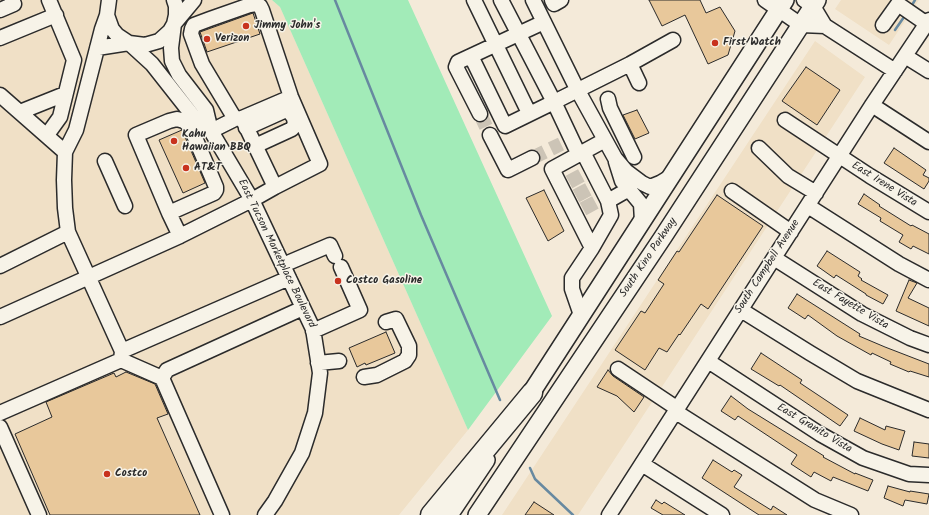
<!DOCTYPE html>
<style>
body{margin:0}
canvas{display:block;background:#f4ead9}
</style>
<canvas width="929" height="515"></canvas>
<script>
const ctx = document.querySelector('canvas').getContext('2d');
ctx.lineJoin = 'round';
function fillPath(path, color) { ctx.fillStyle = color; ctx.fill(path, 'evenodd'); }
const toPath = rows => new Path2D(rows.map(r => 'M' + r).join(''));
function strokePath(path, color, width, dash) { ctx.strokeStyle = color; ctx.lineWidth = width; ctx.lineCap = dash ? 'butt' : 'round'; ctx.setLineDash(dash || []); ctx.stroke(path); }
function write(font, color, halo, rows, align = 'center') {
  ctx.font = font + ' Kalam,sans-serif'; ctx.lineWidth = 3; ctx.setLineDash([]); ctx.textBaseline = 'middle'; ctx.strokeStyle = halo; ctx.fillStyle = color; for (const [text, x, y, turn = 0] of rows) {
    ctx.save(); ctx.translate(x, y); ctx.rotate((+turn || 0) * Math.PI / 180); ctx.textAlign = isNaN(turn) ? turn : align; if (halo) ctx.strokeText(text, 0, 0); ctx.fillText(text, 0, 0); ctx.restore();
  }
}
const built = toPath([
 [0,0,272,0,280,7,468,430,399,515,0,515],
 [841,0,919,0,889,45,835,9],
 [815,41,865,77,578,515,502,515]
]);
const green = toPath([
 [272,0,408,0,552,316,468,430,280,7]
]);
const stream = toPath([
 [335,0,421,215,500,400],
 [912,5,915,0],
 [895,30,904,17],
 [530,468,535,479,573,515]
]);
const building = toPath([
 [649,0,700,0,706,13,720,7,735,31,728,55,708,64,685,15,662,26,649,0],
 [253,13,260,34,207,52,200,32,253,13],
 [806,67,840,90,817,125,782,101,806,67],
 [637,110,649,133,635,139,623,115,637,110],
 [182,130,205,183,183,193,159,140,182,130],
 [894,148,926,170,923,175,929,178,929,181,924,189,884,163,894,148],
 [544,190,564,231,548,241,526,198,544,190],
 [864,194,880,205,879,206,911,226,912,225,929,234,929,254,913,246,911,249,899,242,903,235,880,221,881,218,858,204,864,194],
 [717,195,763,226,708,309,701,304,680,335,679,334,667,352,659,348,645,370,615,350,641,311,645,313,664,284,658,280,677,251,679,252,717,195],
 [827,251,860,272,858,276,862,279,861,280,888,295,883,304,866,295,866,294,836,275,834,278,817,266,827,251],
 [909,280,917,283,908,298,929,308,929,326,896,311,909,280],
 [797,294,860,334,859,336,885,347,929,364,929,377,910,371,909,372,890,364,891,362,872,353,871,355,837,336,808,315,805,319,788,308,797,294],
 [386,332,395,353,366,365,365,363,357,367,349,348,386,332],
 [761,353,802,380,800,383,848,415,840,426,780,385,779,386,751,369,761,353],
 [608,370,613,376,644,397,634,412,617,396,597,387,608,370],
 [126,372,155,384,168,414,157,418,200,515,50,515,15,434,52,417,46,402,114,373,116,377,126,372],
 [731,396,748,409,824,456,823,457,855,474,855,473,873,480,868,491,833,477,831,481,814,472,811,477,791,464,797,455,738,416,735,420,721,411,731,396],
 [860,418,885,430,886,426,905,431,899,450,882,444,854,431,860,418],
 [914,442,929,444,929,458,912,456,914,442],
 [713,460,732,472,734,470,742,475,734,487,771,510,773,506,787,515,759,515,702,478,713,460],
 [888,486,910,492,910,491,929,494,927,504,905,500,903,506,884,498,888,486],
 [656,500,662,504,664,502,685,515,663,515,651,508,656,500],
 [534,502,554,515,525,515,534,502]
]);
const minorTunnel = toPath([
 [480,114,490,135],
 [532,158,561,144],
 [569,182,584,174],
 [576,196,591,188],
 [583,209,598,201]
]);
const minor = toPath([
 [109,0,107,15,112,29,117,35,129,43,145,45,159,41,170,31,174,24,176,15,176,6,174,0],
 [194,0,174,24,171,48,172,61,179,75,206,110,211,131,252,200,313,329,320,373,315,413,302,453,275,501,265,515],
 [474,0,529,113],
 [501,0,554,102,630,64,673,40],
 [533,0,577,89,615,158,626,171,642,183,650,187,660,183,670,177],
 [552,0,554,4,561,0],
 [765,0,801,25,825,26,895,71],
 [804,0,813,6,825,26],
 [0,10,14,4,12,0],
 [107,15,102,29,76,130,65,152,64,180,65,208,68,232,122,351,121,360],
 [883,25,898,4,927,24],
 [0,38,56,15],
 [97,48,129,43,152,64,193,116,205,126],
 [471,56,505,126,554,102,579,155],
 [905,56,929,71],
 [630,64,639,83],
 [0,95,65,152],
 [608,99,610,108,634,157],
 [872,105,929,142],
 [20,112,65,94],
 [480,114,456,67,458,62,544,22],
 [235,119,202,64,191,34,192,29,194,25,210,19,250,5,256,4,260,6,262,10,291,97,320,164,275,187],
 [785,120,870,176,929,212],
 [246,128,286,110,290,112,294,118,295,124,292,129,255,146],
 [211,131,235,119,242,118,291,97],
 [47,135,60,117,74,60,49,0],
 [490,135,508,170,532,158],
 [759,148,788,176,816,193],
 [583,152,608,201,611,215,592,248],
 [105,161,125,206],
 [616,162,622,181,641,204,642,221],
 [732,191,791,232],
 [608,201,629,189],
 [808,206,899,264,929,280],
 [169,213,214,193,216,190,216,187,190,126,184,121,177,119,169,121,136,135,169,213,180,236],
 [774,258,862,314,910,338,929,345],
 [283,265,330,245,335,256],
 [0,266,68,232],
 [741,310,810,353,857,381,929,410],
 [581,315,572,289,572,278,592,248,552,169,605,140],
 [0,317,180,236,252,200,275,187,242,118],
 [313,331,360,310,341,267],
 [122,351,289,278],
 [708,361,820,434,863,458,909,474,929,475],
 [318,363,339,361],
 [618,369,678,409],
 [364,377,377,375,405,361,409,355,409,346,396,319,386,322],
 [162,378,167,370,303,308],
 [676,412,815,500,851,515],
 [0,413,121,360,162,378,222,515],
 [0,427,39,515],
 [642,464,722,515],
 [609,515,872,105,929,20]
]);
const major = toPath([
 [524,404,785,0],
 [449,515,486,460],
 [477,515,663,237,817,0]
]);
const highway = toPath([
 [431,515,532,393]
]);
const markers = [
 [246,26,4,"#c8321e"],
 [207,39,4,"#c8321e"],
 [715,43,4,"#c8321e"],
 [174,141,4,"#c8321e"],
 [186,168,4,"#c8321e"],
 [338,281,4,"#c8321e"],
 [107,474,4,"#c8321e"]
];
const poiNames = [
 ["Jimmy John's",254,26],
 ["Verizon",215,39],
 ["First Watch",723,43],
 ["Kahu",182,135],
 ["Hawaiian BBQ",182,148],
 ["AT&T",194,168],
 ["Costco Gasoline",346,281],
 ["Costco",115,474]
];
const streetNames = [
 ["East Irene Vista",884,185,32],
 ["East Tucson Marketplace Boulevard",276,254,64],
 ["South Kino Parkway",649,258,-56],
 ["South Campbell Avenue",768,267,-57],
 ["East Fayette Vista",850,305,31],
 ["East Granito Vista",814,429,31]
];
fillPath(built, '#f0e0c6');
fillPath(green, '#a2ebb8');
strokePath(stream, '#6789a0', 2.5);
fillPath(building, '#e8c89b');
strokePath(building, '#2b2b2b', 1);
strokePath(minorTunnel, '#ccc4b6', 14, [14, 7]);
strokePath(minor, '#2b2b2b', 17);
strokePath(major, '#2b2b2b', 20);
strokePath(highway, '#2b2b2b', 23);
strokePath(minor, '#f7f3e8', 14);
strokePath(major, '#f7f3e8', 17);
strokePath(highway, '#f7f3e8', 20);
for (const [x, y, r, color] of markers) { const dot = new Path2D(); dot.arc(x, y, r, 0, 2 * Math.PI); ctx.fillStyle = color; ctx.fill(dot); strokePath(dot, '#f7f3e8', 1.5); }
write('bold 11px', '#2b2b2b', '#f7f3e8', poiNames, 'left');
write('11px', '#2b2b2b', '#f7f3e8', streetNames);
</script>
